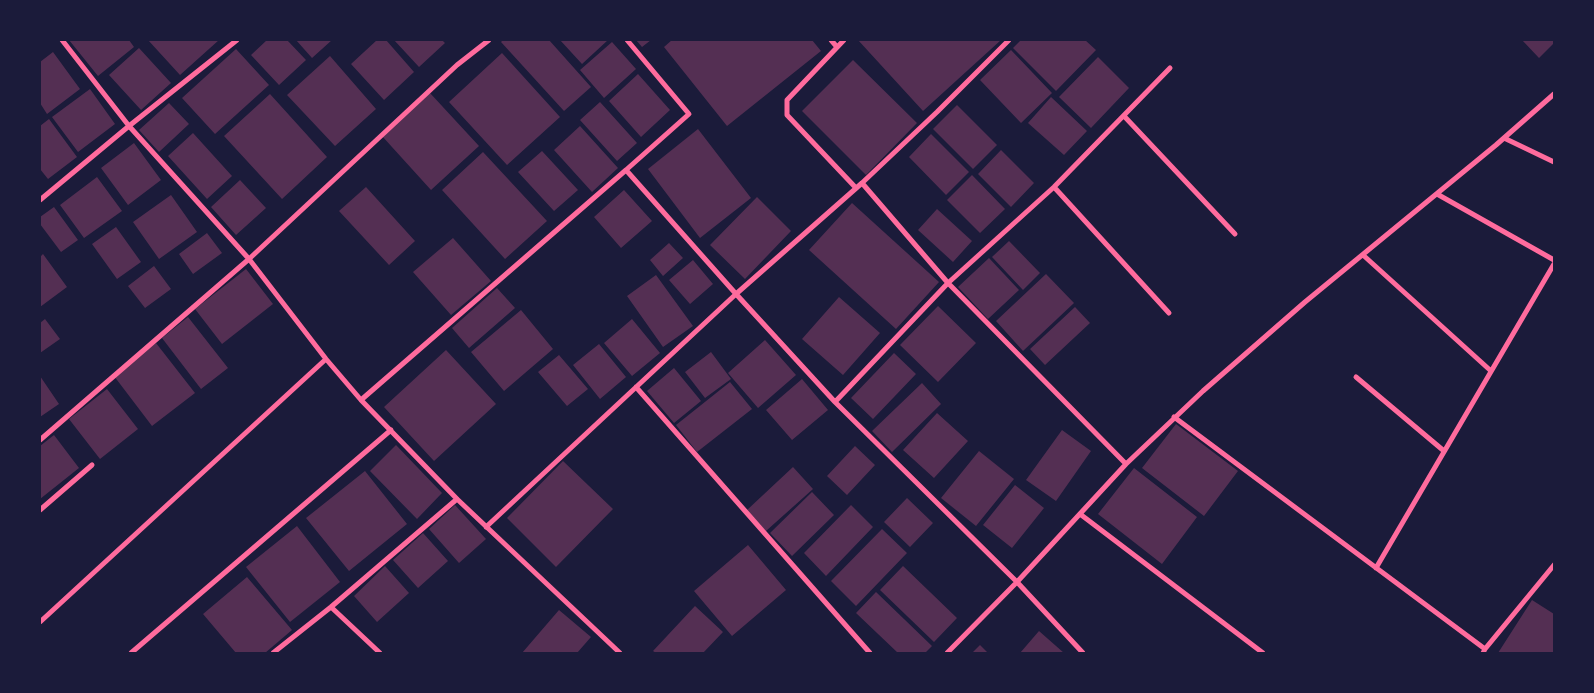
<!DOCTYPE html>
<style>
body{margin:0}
#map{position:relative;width:1594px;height:693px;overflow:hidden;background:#1b1b3a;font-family:Lato,sans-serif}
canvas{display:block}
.frame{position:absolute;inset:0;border:41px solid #1b1b3a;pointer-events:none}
</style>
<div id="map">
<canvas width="1594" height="693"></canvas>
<div class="frame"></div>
</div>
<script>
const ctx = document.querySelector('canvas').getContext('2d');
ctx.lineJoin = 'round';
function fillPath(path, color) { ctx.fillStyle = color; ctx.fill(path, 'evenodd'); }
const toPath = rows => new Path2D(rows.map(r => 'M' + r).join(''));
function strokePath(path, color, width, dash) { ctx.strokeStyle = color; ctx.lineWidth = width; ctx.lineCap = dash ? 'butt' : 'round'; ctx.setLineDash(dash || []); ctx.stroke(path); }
const building = toPath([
 [69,40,129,40,134,47,98,76],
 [148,40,219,40,180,75],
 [267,40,287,40,306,60,279,85,251,55],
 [296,40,332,40,312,58],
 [377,40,386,40,414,72,384,100,351,64],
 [394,40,442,40,445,43,419,67],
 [503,40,549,40,591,87,564,111,501,42],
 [560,40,608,40,582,64],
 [636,40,651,40,642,47],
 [672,40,812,40,821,51,727,126,664,47],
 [858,40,1001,40,923,111],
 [1021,40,1085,40,1096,50,1056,91,1013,48],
 [1522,40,1554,40,1554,43,1539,58],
 [612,42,636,69,604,98,580,70],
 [139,48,171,83,141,110,109,75],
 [236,49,269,85,215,134,182,98],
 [1011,50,1052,93,1021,123,980,80],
 [53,52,80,89,47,114,40,103,40,62],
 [502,53,560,117,507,165,449,102],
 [330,56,376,109,335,146,287,95],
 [1098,57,1129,88,1091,128,1059,97],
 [853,60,917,123,866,175,802,111],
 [638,74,670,110,641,137,609,101],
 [90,89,115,124,78,152,52,117],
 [430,93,479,146,431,190,382,136],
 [270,94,327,157,282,199,224,136],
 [1051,97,1087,131,1064,155,1028,123],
 [600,102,637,143,617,161,580,120],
 [169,103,189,124,159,152,139,130],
 [957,105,997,145,973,169,933,129],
 [49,119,77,157,48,179,40,169,40,126],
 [580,126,618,168,592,192,554,150],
 [698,129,751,198,700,238,648,169],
 [193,133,232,176,207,199,168,156],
 [931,134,969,172,946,195,909,157],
 [134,143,161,180,128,205,101,168],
 [1001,150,1034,183,1011,207,978,174],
 [542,151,578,190,554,211,518,172],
 [483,152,547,221,505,259,442,190],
 [972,175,1005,209,980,233,947,200],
 [97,177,122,211,84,238,60,205],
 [240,180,266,208,236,235,211,207],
 [366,187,415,241,389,265,339,211],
 [624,190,652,221,621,248,594,217],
 [171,195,197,232,159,259,133,222],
 [757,197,791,231,745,279,710,245],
 [852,203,939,282,896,329,809,250],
 [54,207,78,240,61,252,40,224,40,217],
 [937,209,972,241,953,262,918,230],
 [116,227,141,262,117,279,92,244],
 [207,233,222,253,193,274,179,254],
 [453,238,491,281,451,315,413,272],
 [1009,241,1040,273,1023,290,992,257],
 [669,243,683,258,663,276,650,260],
 [43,254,67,287,40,307,40,257],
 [989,258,1019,290,988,319,958,287],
 [693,260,713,284,690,304,669,280],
 [154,266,171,289,145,308,128,286],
 [246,269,273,304,222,344,195,309],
 [1046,274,1074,303,1023,351,996,321],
 [656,275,693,326,663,347,627,296],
 [497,288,515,308,469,348,452,328],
 [839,297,880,333,843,375,802,339],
 [938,306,976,343,938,382,900,345],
 [1075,307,1090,323,1045,365,1030,349],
 [521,310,553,349,504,391,471,352],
 [188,317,228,368,201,389,162,338],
 [45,319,60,339,40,353,40,323],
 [632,319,660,353,632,376,604,343],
 [765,340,796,375,758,408,728,373],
 [156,343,195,393,152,426,114,376],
 [599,344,626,377,600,399,573,365],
 [446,350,496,404,434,461,384,407],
 [711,352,731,379,705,398,685,372],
 [894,353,916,374,873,419,851,398],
 [559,355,588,389,567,406,538,372],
 [674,368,701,401,674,423,647,391],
 [40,376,59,404,40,417],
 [802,379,828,410,792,440,766,410],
 [730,382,752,409,697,452,676,425],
 [922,383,941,404,892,452,872,431],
 [107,389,138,429,100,459,69,419],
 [937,413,968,441,934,478,903,450],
 [1176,424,1238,471,1204,516,1142,468],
 [1062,430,1091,451,1056,501,1026,480],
 [54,435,79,468,40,499,40,446],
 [396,445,442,493,417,519,370,471],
 [855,446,875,465,847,495,827,476],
 [979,451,1014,479,976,526,941,498],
 [563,461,613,509,556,567,507,518],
 [793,467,813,489,766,531,747,510],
 [1134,468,1197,517,1162,564,1098,514],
 [365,471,407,524,349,571,306,518],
 [1015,485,1044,508,1012,548,983,525],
 [812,492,834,515,792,556,770,533],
 [907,498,933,523,910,547,884,522],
 [455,505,486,539,459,563,429,529],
 [851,505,873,527,826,576,804,553],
 [297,526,340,582,290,622,246,567],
 [882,529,907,553,856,606,831,581],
 [423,533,448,561,418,588,393,560],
 [748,545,786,590,732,636,694,591],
 [385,566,409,593,377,622,354,596],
 [903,566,957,618,934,642,880,590],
 [247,577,292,630,265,653,236,653,203,614],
 [876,592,932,646,925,653,898,653,856,613],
 [1532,600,1554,614,1554,653,1498,653],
 [695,606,723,632,703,653,656,653,653,651],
 [559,610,591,637,577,653,522,653],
 [1039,631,1064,653,1020,653],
 [980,645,988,653,972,653]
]);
const minor = toPath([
 [62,40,129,126,249,259,326,359,361,400,457,499,620,653],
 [627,40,689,114,626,170,736,294,835,402,1017,582,1083,653],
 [831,40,837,47],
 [844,40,787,100,787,115,856,188],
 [1124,116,1235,234],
 [1504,138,1554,162],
 [862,183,948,283,1126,464],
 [1054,187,1169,313],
 [1437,194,1554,260],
 [40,200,129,126,237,40],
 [1363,255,1491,371],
 [1356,377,1444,451],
 [636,387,870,653],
 [361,400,626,170],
 [835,402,948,283,1054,187,1170,68],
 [1174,417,1485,649,1483,653],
 [40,440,249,259,457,65,489,40],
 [40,510,92,465],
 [1080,514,1263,653],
 [486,527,736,294,862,183,937,112,1009,40],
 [1376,568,1554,264],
 [331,607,380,653],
 [40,622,326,359],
 [1485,649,1554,565],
 [131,653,391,430],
 [273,653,331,607,457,499],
 [947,653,1017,582,1126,464,1203,391,1305,302,1496,145,1554,94]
]);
fillPath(building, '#542f53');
strokePath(minor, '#ff6b9d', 5);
</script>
